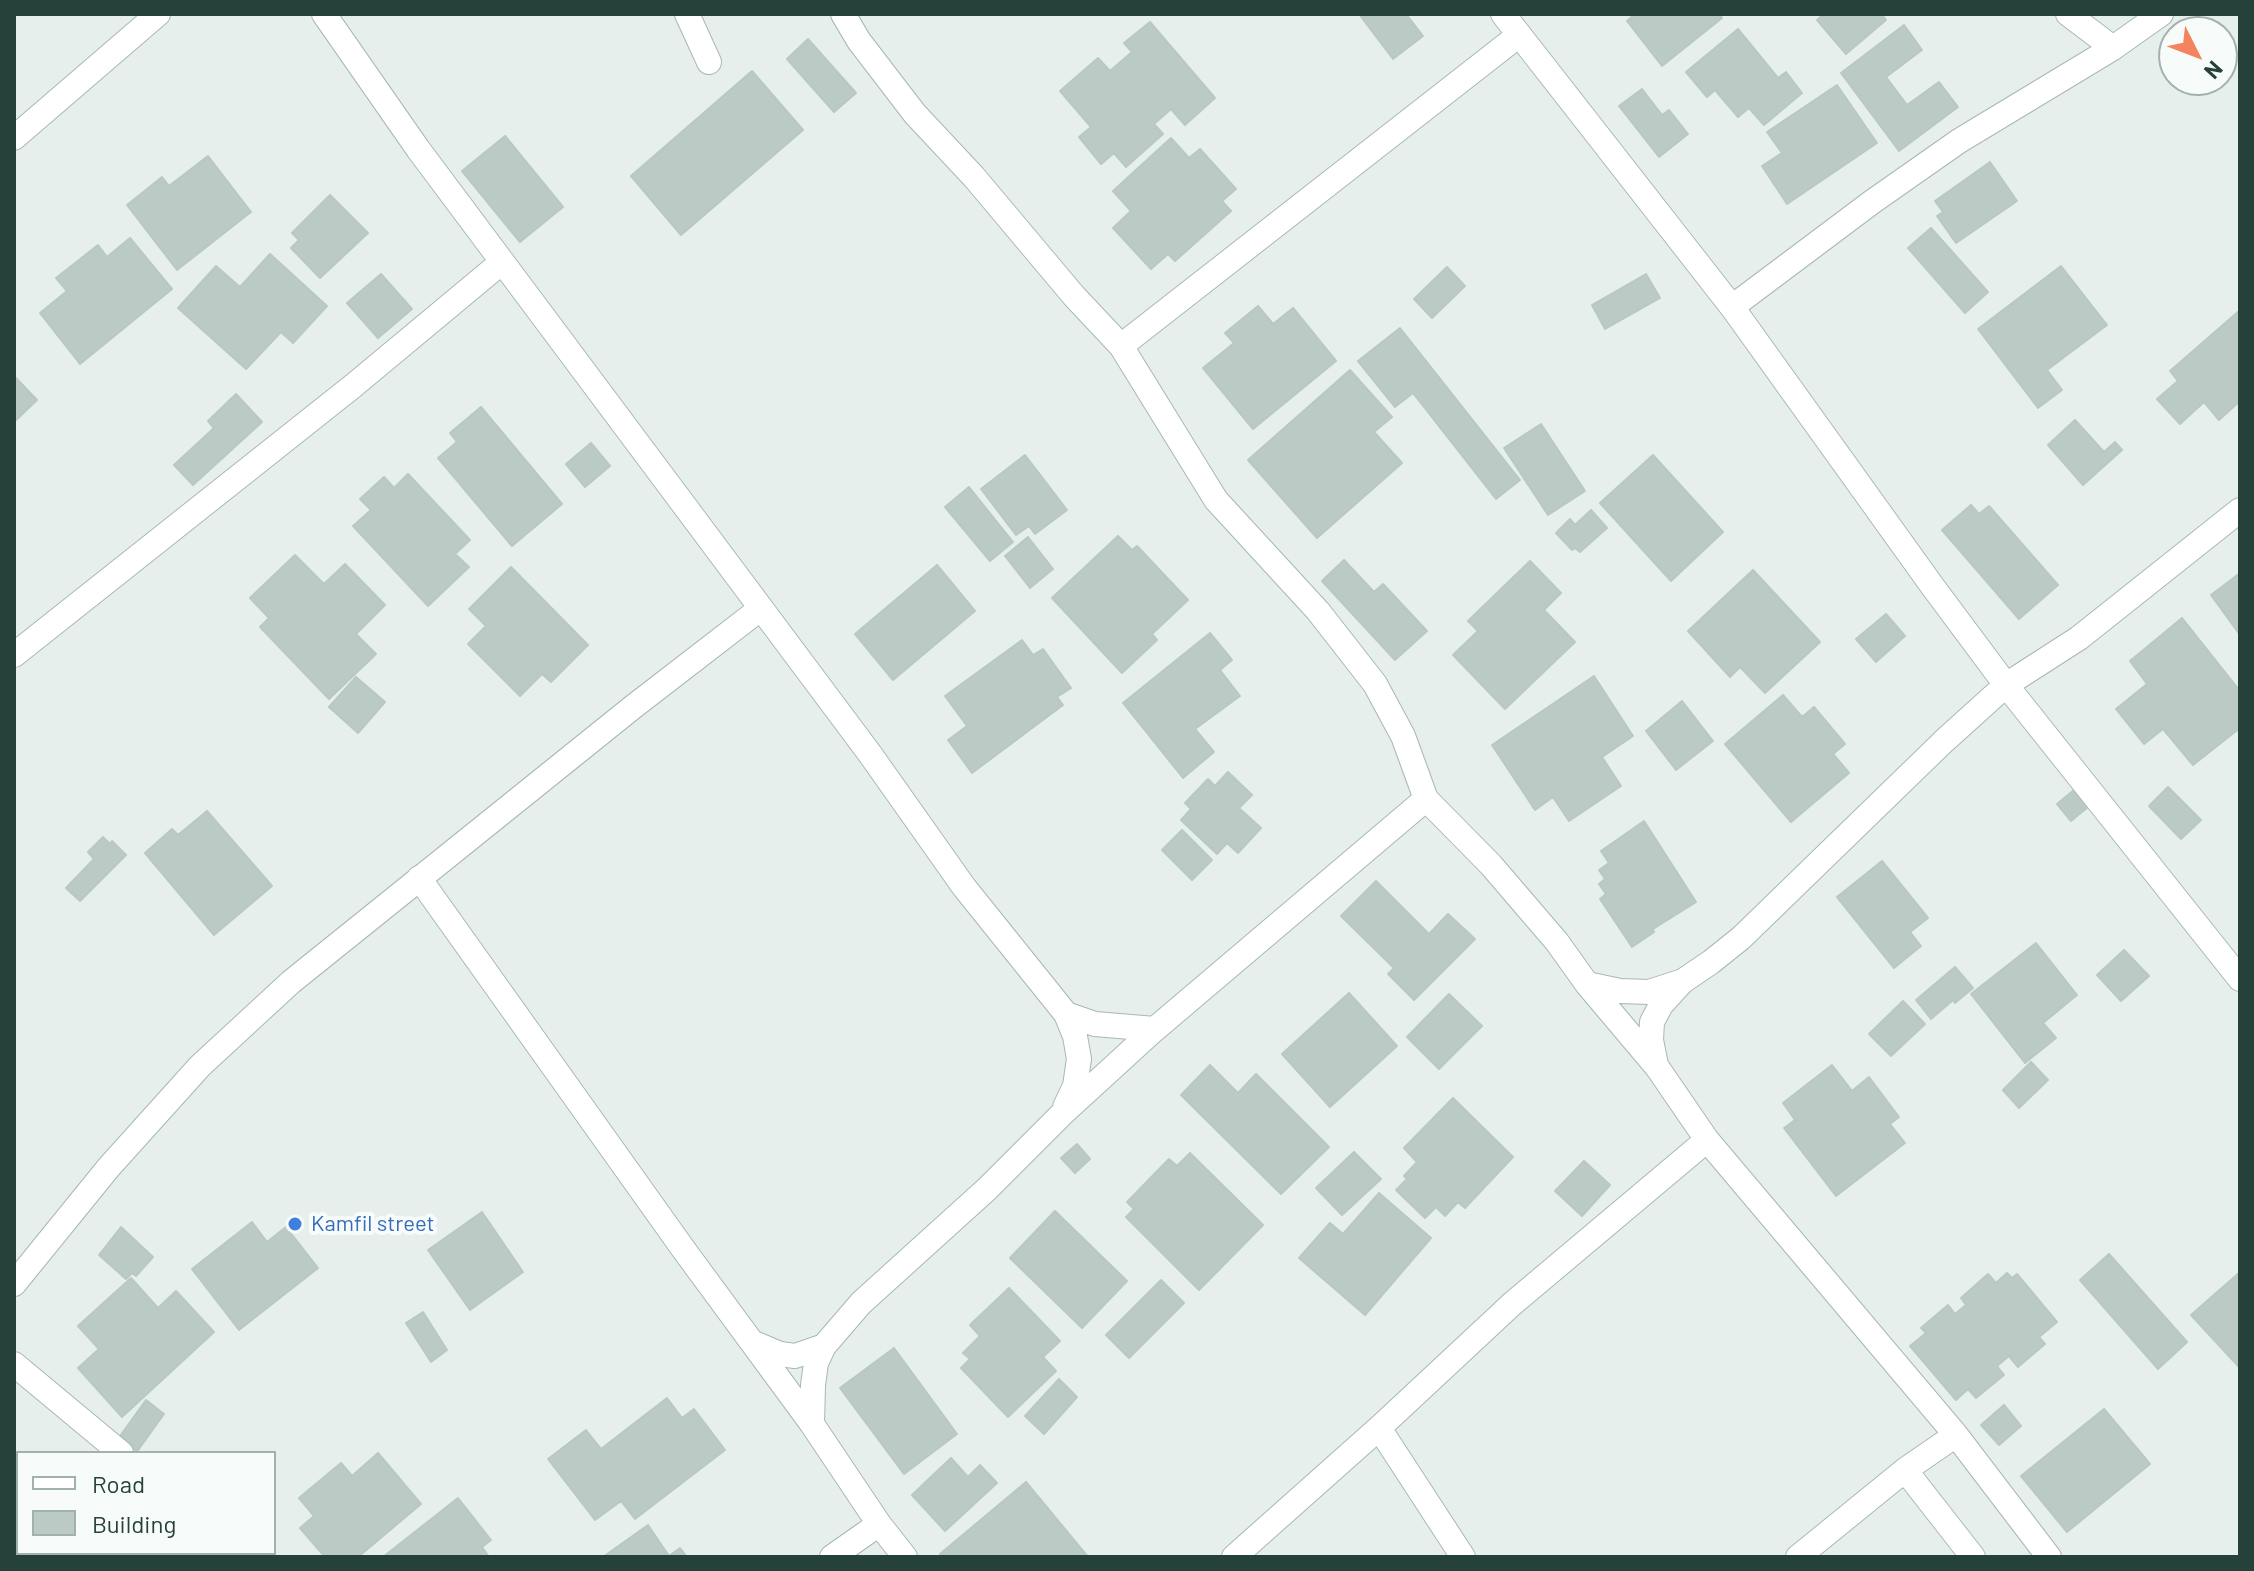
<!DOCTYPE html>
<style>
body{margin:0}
#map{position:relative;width:2254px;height:1571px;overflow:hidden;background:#e6efeb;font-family:Barlow,sans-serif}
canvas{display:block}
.frame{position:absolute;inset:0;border:16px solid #24423a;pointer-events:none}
.legend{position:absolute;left:16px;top:1451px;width:260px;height:104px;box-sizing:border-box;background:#f7fbf9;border:2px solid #a3b1ad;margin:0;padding:10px 14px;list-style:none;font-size:24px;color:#24423a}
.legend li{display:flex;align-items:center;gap:16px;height:40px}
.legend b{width:40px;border:2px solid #a3b1ad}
.north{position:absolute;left:2158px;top:16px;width:80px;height:80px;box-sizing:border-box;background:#f7fbf9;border:2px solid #a3b1ad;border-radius:50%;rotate:132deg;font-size:22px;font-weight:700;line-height:32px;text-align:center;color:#24423a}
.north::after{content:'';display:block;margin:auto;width:28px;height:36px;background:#f4845f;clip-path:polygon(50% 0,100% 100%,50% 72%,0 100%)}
</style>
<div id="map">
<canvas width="2254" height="1571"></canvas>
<div class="frame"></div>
<ul class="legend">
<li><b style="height:10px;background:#fff"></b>Road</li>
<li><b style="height:22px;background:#bbcac4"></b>Building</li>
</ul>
<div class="north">N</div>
</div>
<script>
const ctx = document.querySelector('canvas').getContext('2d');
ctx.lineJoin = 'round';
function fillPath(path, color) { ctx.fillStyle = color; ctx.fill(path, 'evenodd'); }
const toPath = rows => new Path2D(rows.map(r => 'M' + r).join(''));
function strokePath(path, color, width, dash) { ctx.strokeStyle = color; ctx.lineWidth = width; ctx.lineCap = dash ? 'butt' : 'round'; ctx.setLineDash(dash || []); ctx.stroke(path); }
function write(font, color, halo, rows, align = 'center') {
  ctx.font = font + ' Barlow,sans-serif'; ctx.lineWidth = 8; ctx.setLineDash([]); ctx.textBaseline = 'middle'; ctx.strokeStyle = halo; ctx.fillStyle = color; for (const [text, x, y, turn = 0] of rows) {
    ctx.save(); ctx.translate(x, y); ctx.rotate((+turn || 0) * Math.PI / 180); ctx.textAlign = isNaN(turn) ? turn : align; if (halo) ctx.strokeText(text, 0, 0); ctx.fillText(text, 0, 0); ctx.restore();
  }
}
const building = toPath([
 [1359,14,1406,14,1423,36,1393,59,1359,14],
 [1635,14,1719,14,1722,18,1662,66,1627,21,1635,14],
 [1824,14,1881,14,1886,20,1846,54,1817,20,1824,14],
 [1150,22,1215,98,1185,125,1171,109,1154,124,1163,134,1126,167,1114,153,1101,164,1079,137,1091,127,1060,91,1098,58,1110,71,1132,52,1124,43,1150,22],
 [1904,25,1922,50,1886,77,1907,105,1939,82,1958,107,1899,151,1841,73,1904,25],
 [1738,29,1778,78,1786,72,1802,93,1764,125,1749,108,1738,117,1715,90,1707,97,1686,72,1738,29],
 [808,39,856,93,834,112,787,59,808,39],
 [752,71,803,130,681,235,631,176,752,71],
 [1837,85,1877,143,1787,204,1762,166,1782,153,1767,132,1837,85],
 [1642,89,1662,115,1669,110,1688,134,1659,157,1619,106,1642,89],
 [505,136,563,207,520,242,462,171,505,136],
 [1171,138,1189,158,1200,149,1236,189,1222,201,1231,211,1175,261,1168,254,1151,269,1113,228,1131,211,1113,191,1171,138],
 [208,156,251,212,177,270,127,205,162,177,169,186,208,156],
 [1990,162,2017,201,1956,243,1937,216,1943,212,1935,201,1990,162],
 [330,195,368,233,320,278,291,248,299,240,292,233,330,195],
 [1931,228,1988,292,1965,313,1908,248,1931,228],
 [130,238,172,289,80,364,40,313,67,291,56,278,98,245,107,257,130,238],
 [270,254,327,306,293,343,281,332,246,369,178,308,216,266,240,287,270,254],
 [2061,266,2107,325,2047,370,2062,390,2038,408,1978,329,2061,266],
 [1447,267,1465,286,1432,318,1414,299,1447,267],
 [381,274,412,309,378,338,347,303,381,274],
 [1646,274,1660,298,1605,329,1592,305,1646,274],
 [1258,306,1273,324,1293,308,1336,361,1253,429,1203,368,1234,343,1225,333,1258,306],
 [2239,311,2240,401,2219,420,2204,402,2180,424,2157,399,2178,381,2170,371,2239,311],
 [1400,328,1520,480,1496,499,1413,393,1395,407,1358,361,1400,328],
 [1350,370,1392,417,1374,432,1402,463,1317,538,1248,460,1350,370],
 [14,376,37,400,14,422,14,376],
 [236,394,262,422,193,485,174,465,214,428,208,421,236,394],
 [481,407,562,504,512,546,438,458,457,442,450,433,481,407],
 [2075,420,2104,452,2115,442,2122,450,2083,485,2048,445,2075,420],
 [1541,424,1585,491,1548,515,1504,448,1541,424],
 [591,443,610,466,585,487,566,464,591,443],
 [1025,455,1067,510,1035,534,1029,526,1016,535,981,489,1025,455],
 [1653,455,1723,532,1671,581,1600,503,1653,455],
 [408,474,470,540,455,554,469,567,428,606,353,526,371,510,360,499,384,477,394,488,408,474],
 [969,487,1013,542,990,561,945,507,969,487],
 [1971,505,1979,514,1989,506,2058,585,2019,619,1942,530,1971,505],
 [1591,510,1607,528,1580,552,1575,548,1572,550,1556,533,1570,519,1575,525,1591,510],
 [1118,536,1132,550,1137,546,1188,600,1152,634,1157,640,1122,673,1052,598,1118,536],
 [1028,537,1053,569,1030,588,1005,556,1028,537],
 [295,555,324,584,345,564,385,605,356,634,376,654,329,699,260,627,269,618,250,598,295,555],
 [1344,560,1374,592,1383,584,1427,631,1395,660,1322,581,1344,560],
 [1530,561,1561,593,1544,610,1575,642,1505,709,1453,655,1478,631,1468,621,1530,561],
 [937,565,975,611,893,680,855,634,937,565],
 [511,567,588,645,551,682,542,674,520,696,468,644,486,626,469,609,511,567],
 [1753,570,1820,642,1765,693,1740,667,1730,677,1688,631,1753,570],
 [2240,573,2240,635,2211,595,2240,573],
 [1886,614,1905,636,1876,662,1856,639,1886,614],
 [2182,618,2240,691,2240,728,2193,765,2163,729,2144,744,2116,709,2147,684,2130,661,2182,618],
 [1210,633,1232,660,1220,670,1240,696,1195,729,1214,752,1183,778,1123,703,1210,633],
 [1022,640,1033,655,1043,649,1071,688,1057,697,1063,705,972,773,948,740,967,726,945,696,1022,640],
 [1594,676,1633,736,1602,757,1621,786,1569,821,1553,797,1535,810,1492,745,1594,676],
 [356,677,385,702,358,733,329,707,356,677],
 [1783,695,1802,717,1814,707,1845,744,1833,754,1849,773,1791,822,1725,744,1783,695],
 [1682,701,1713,741,1676,770,1646,731,1682,701],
 [1228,772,1252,795,1239,808,1261,828,1238,853,1227,843,1217,854,1181,820,1191,809,1185,803,1208,779,1215,786,1228,772],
 [2080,785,2094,802,2071,821,2057,804,2080,785],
 [2168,787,2201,820,2181,839,2149,806,2168,787],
 [207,811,272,886,214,935,145,853,172,829,178,835,207,811],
 [1644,821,1696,902,1653,929,1654,932,1632,947,1600,899,1606,894,1599,884,1605,879,1599,870,1609,863,1601,851,1644,821],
 [1182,830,1212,860,1192,880,1162,850,1182,830],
 [103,837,110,844,112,841,126,855,80,901,66,888,94,859,88,852,103,837],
 [1882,861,1928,918,1910,932,1921,946,1894,968,1837,897,1882,861],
 [1376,881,1429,934,1448,914,1475,939,1414,1000,1388,974,1394,968,1341,916,1376,881],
 [2036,943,2077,995,2043,1023,2056,1038,2025,1063,1971,994,2036,943],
 [2124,950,2149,976,2121,1001,2097,975,2124,950],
 [1955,967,1973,988,1955,1003,1953,1000,1931,1019,1916,1000,1955,967],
 [1349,993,1397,1046,1330,1107,1282,1054,1349,993],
 [1449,994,1482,1026,1439,1069,1407,1037,1449,994],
 [1903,1001,1925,1024,1891,1056,1869,1034,1903,1001],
 [2031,1062,2048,1080,2019,1108,2003,1090,2031,1062],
 [1210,1065,1238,1093,1256,1074,1329,1147,1281,1194,1181,1095,1210,1065],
 [1832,1065,1852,1091,1869,1077,1899,1117,1890,1124,1905,1143,1836,1196,1784,1128,1795,1120,1783,1103,1832,1065],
 [1453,1098,1513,1157,1465,1208,1458,1202,1445,1216,1436,1207,1425,1218,1396,1190,1407,1179,1404,1176,1417,1162,1404,1148,1453,1098],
 [1077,1144,1090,1159,1075,1173,1061,1158,1077,1144],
 [1354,1152,1381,1179,1342,1215,1316,1188,1354,1152],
 [1190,1153,1263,1225,1199,1290,1126,1217,1134,1209,1127,1202,1169,1159,1177,1166,1190,1153],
 [1584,1161,1610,1185,1582,1216,1555,1191,1584,1161],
 [1379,1193,1431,1238,1365,1315,1299,1258,1330,1223,1343,1234,1379,1193],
 [1055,1211,1127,1281,1082,1328,1010,1258,1055,1211],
 [482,1212,523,1272,470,1310,428,1250,482,1212],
 [252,1222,267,1242,286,1227,318,1268,239,1330,192,1269,252,1222],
 [121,1227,153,1257,136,1276,132,1273,126,1279,99,1255,121,1227],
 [2109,1254,2187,1342,2158,1369,2080,1280,2109,1254],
 [2240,1272,2240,1366,2239,1367,2191,1315,2240,1272],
 [2007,1273,2012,1278,2017,1274,2057,1322,2039,1337,2045,1344,2018,1367,2009,1356,1997,1366,2004,1375,1976,1398,1968,1389,1956,1400,1910,1346,1926,1333,1921,1328,1948,1305,1955,1314,1966,1305,1961,1298,1988,1274,1996,1283,2007,1273],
 [131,1278,158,1308,176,1291,214,1332,122,1417,78,1368,99,1349,78,1326,131,1278],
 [1161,1280,1184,1303,1129,1358,1106,1335,1161,1280],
 [1009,1288,1060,1341,1043,1357,1056,1371,1008,1417,961,1368,970,1359,963,1353,980,1336,970,1325,1009,1288],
 [423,1312,447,1350,431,1362,406,1323,423,1312],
 [894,1348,957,1434,904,1474,840,1388,894,1348],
 [1059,1379,1077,1397,1044,1434,1025,1416,1059,1379],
 [667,1398,682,1418,694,1409,725,1450,635,1519,621,1501,595,1520,548,1459,586,1430,601,1449,667,1398],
 [146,1400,164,1414,136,1453,118,1439,146,1400],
 [2004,1405,2021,1426,1999,1445,1981,1425,2004,1405],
 [2104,1409,2150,1464,2067,1532,2021,1476,2104,1409],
 [378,1453,421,1504,358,1557,325,1557,300,1528,314,1516,299,1498,341,1463,352,1476,378,1453],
 [951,1458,968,1477,980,1465,997,1483,945,1531,912,1495,951,1458],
 [1026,1482,1088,1557,942,1557,940,1554,1026,1482],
 [458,1498,491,1540,482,1547,489,1557,383,1557,458,1498],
 [648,1525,669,1556,680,1548,687,1557,603,1557,648,1525]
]);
const minor = toPath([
 [324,14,418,149,870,754,964,887,1066,1014,1095,1024,1155,1029],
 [687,14,709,62],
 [843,14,859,41,915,114,974,177,1074,296,1121,346,1216,500,1318,611,1375,684,1403,736,1426,799,1491,865,1557,942,1587,984,1657,1067,1707,1140,1956,1435,2049,1557],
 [1503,14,1732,307,1933,587,2006,685,2240,979],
 [2068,14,2113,48],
 [14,138,158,14],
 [1732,307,1872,202,1959,141,2113,48,2161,14],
 [1121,346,1519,35],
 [14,655,353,386,502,262],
 [419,878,684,1250,812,1424,879,1524,905,1557],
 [1587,984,1620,991,1649,992,1683,981,1711,962,1741,938,1944,741,2006,685,2079,638,2240,510],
 [1656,1065,1651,1040,1652,1022,1661,1005,1680,984],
 [1065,1107,1075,1086,1079,1059,1075,1036,1066,1014],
 [14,1284,109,1167,200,1066,291,982,633,707,760,609],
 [754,1343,780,1354,795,1356,824,1346],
 [14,1364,121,1453],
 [812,1424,813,1385,816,1363,824,1346,861,1303,987,1189,1062,1114,1155,1029,1426,799],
 [1379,1428,1463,1557],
 [1905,1470,1973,1557],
 [238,1553,242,1557],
 [832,1557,879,1524],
 [1234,1557,1379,1428,1512,1304,1707,1140],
 [1798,1557,1905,1470,1956,1435]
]);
const markers = [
 [295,1224,8,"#3f7fe0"]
];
const shopNames = [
 ["Kamfil street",311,1224]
];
fillPath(building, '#bbcac4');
strokePath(building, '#b8c9c2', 2);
strokePath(minor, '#a8b8b2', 26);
strokePath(minor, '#fff', 24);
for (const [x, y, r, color] of markers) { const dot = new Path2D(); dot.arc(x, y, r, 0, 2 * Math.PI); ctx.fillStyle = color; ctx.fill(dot); strokePath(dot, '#f7fbf9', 3); }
write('22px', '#366cbe', '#f7fbf9', shopNames, 'left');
</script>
